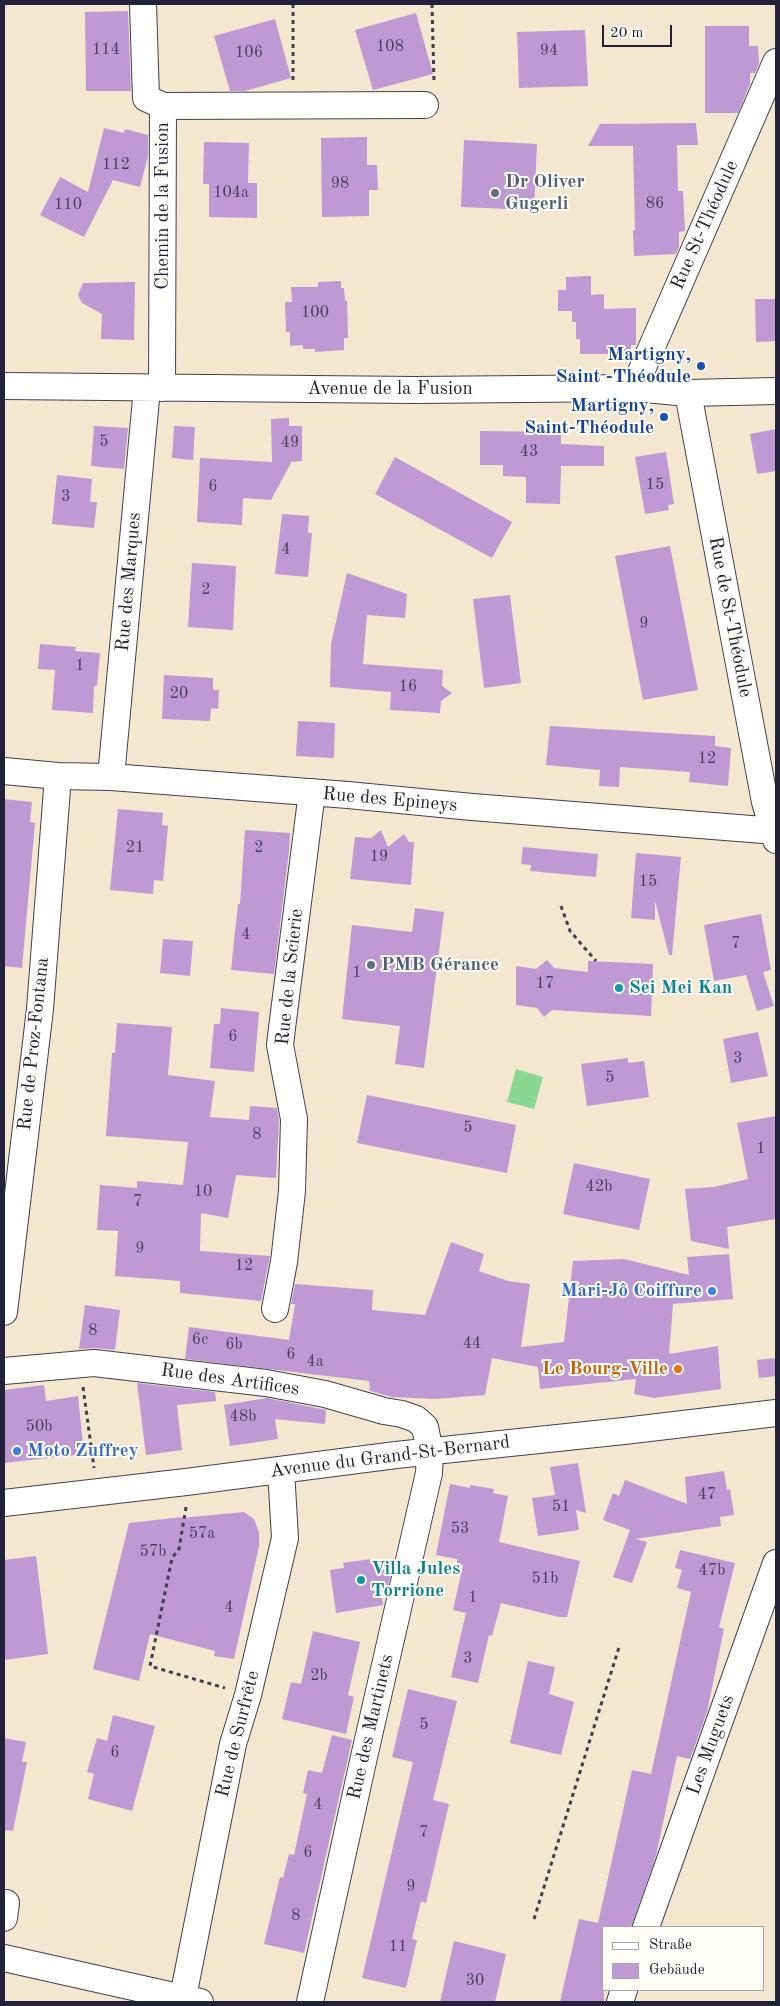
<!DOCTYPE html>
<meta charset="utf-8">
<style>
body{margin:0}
#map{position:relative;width:780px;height:2006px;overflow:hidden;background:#f3e7cf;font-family:"Old Standard TT",serif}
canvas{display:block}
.frame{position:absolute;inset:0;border:5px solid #22223b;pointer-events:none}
.legend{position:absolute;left:602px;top:1926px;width:162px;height:65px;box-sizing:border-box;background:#fdfcf7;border:1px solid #a5a5ac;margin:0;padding:6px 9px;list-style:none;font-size:15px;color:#22223b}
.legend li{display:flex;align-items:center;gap:10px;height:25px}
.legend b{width:25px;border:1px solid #a5a5ac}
.scale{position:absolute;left:602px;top:25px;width:70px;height:22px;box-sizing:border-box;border:2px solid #22223b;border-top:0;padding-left:6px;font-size:15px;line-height:18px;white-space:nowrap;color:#22223b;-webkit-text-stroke:4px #fdfcf7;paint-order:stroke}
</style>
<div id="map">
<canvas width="780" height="2006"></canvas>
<div class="frame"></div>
<ul class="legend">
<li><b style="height:6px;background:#fff"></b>Straße</li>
<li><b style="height:14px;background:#be99d4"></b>Gebäude</li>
</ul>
<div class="scale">20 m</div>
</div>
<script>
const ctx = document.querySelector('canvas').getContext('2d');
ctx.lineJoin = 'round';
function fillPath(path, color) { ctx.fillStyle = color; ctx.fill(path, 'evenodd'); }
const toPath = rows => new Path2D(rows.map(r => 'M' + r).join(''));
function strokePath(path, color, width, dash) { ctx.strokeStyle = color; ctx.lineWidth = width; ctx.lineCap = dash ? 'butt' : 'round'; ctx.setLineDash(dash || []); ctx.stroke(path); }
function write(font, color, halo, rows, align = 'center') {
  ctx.font = font + ' "Old Standard TT",serif'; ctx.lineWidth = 4; ctx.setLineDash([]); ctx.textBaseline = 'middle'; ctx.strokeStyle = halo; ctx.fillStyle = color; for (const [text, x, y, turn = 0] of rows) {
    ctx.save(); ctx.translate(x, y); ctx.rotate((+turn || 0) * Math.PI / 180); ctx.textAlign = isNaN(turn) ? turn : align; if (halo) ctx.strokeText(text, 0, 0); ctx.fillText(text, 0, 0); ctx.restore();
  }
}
const green = toPath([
 [516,1069,543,1077,534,1109,507,1102]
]);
const building = toPath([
 [128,11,131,91,86,91,85,12],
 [416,13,433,74,373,90,355,30],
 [275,19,291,78,245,91,230,91,214,36],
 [705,26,749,26,749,46,758,46,759,64,755,73,750,73,750,84,738,113,705,113],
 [585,30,588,86,519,88,517,32],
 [696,123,698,145,677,145,678,191,683,191,685,231,679,232,679,247,676,254,634,256,633,230,635,230,633,146,588,146,600,124],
 [104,128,124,133,125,129,148,135,148,156,140,187,113,180,84,237,40,215,60,177,88,192],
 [367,137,367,165,377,165,378,190,369,190,369,216,322,217,321,138],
 [464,140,537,144,534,210,461,207],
 [204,142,249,143,248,183,257,183,257,218,209,217,209,184,203,184],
 [591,276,591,295,604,294,604,309,636,308,636,345,631,345,631,354,580,354,580,339,576,339,576,322,572,322,572,311,558,311,558,290,566,290,566,277],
 [341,281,341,288,344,288,345,301,347,301,348,338,344,338,344,350,315,352,315,349,303,349,303,345,290,346,290,332,286,332,285,302,292,302,291,287,318,287,318,282],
 [135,282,134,340,101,339,102,314,82,303,78,295,83,283],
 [755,299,776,299,776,341,756,342],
 [289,418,289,426,302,426,302,461,290,462,291,463,271,500,243,498,242,525,197,522,200,458,272,462,271,419],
 [94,426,128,428,124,469,91,466],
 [174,426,195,427,193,460,172,458],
 [776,429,776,471,757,474,750,434],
 [480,431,561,432,561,444,604,446,604,466,561,466,560,504,526,503,526,477,503,476,503,465,480,465],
 [666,452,674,504,668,505,669,510,645,514,635,457],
 [395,457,512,522,492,558,375,494],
 [57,475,92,479,90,502,97,502,94,528,52,524],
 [282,514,309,516,308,533,312,533,308,577,275,574],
 [670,546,698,690,643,700,615,556],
 [192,563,236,566,233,630,188,627],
 [347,573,407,594,405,618,367,615,363,664,443,670,442,686,452,693,441,701,440,713,390,710,391,692,330,687,331,644],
 [510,595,521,683,484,688,473,599],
 [40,644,76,647,75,651,100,653,97,686,94,686,93,713,52,710,55,670,38,669],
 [164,675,213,678,213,690,219,690,218,709,211,708,210,721,162,719],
 [298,721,335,723,334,758,296,756],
 [550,726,715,736,715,746,731,748,728,786,689,782,690,772,620,767,619,787,599,786,600,770,546,765],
 [4,799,32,802,30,822,35,823,22,968,4,966],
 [118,809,163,813,162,825,168,826,163,881,154,880,153,894,110,890],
 [245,830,290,833,289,851,274,974,231,970,238,904,240,904],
 [381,830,388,847,404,834,409,842,414,842,411,885,350,879,355,837,371,838],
 [523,847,598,854,596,877,530,871,531,865,521,864],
 [636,853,681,857,672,955,669,955,655,901,655,920,631,918],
 [415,908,444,912,424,1068,395,1064,400,1026,342,1019,352,925,412,932],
 [761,914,771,970,763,972,774,1006,757,1011,746,975,714,981,704,925],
 [163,939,193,941,190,976,160,973],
 [547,960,554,968,588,972,588,961,653,964,651,1016,552,1010,544,1017,537,1008,516,1005,516,966,536,969],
 [221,1008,259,1012,254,1072,210,1068,214,1024,220,1024],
 [117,1023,172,1027,168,1075,215,1081,210,1117,249,1120,250,1106,277,1108,279,1120,276,1178,236,1175,228,1218,201,1213,200,1251,270,1256,261,1301,180,1293,180,1281,115,1276,118,1231,97,1230,100,1185,137,1188,137,1181,183,1185,188,1142,106,1136,112,1053,115,1053],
 [758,1032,768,1076,731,1083,723,1039],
 [628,1058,628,1063,644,1061,649,1097,587,1106,581,1064],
 [367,1095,516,1125,507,1173,357,1143],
 [776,1116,776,1219,727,1227,729,1249,691,1241,685,1189,714,1187,748,1179,737,1123],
 [574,1163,650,1179,639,1230,563,1214],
 [451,1242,484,1254,479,1271,508,1281,530,1284,521,1347,564,1342,573,1261,624,1259,689,1275,687,1257,729,1254,733,1299,673,1304,669,1354,718,1346,721,1389,654,1398,634,1394,636,1379,540,1389,538,1367,492,1358,485,1395,435,1399,392,1397,370,1391,369,1381,185,1359,189,1327,289,1340,295,1304,291,1304,295,1284,373,1290,372,1310,425,1315],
 [85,1305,120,1310,115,1350,96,1348,79,1349],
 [776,1358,776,1376,759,1378,757,1360],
 [137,1383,215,1392,216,1401,177,1405,182,1450,146,1455],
 [44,1385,46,1401,78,1396,84,1454,4,1463,4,1390],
 [267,1398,326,1410,325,1424,275,1419,278,1439,230,1446,224,1405],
 [578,1463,586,1513,576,1510,579,1530,538,1536,532,1498,555,1495,550,1467],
 [724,1471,727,1490,730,1489,734,1515,720,1517,721,1526,636,1539,647,1542,632,1583,613,1577,630,1530,603,1520,613,1493,619,1496,625,1480,687,1504,685,1477],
 [450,1484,470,1488,470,1485,494,1489,493,1493,508,1496,499,1542,580,1561,567,1617,559,1617,501,1603,492,1636,489,1635,478,1683,451,1677,466,1613,453,1610,463,1565,457,1564,457,1559,436,1555],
 [244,1512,254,1519,259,1532,259,1546,234,1659,214,1656,215,1651,150,1634,139,1681,93,1669,129,1523,182,1517,181,1518],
 [680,1550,735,1563,719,1627,724,1629,707,1712,690,1759,677,1756,656,1856,631,1927,604,1927,604,2002,560,2002,579,1919,598,1923,632,1770,651,1774,691,1592,677,1588,682,1570,675,1568],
 [36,1556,48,1654,4,1660,4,1560],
 [371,1559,371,1564,380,1563,380,1570,390,1568,391,1573,387,1591,381,1591,383,1605,336,1613,330,1570,344,1568,343,1563],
 [313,1631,360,1642,348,1695,354,1697,346,1734,282,1719,291,1682,301,1684],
 [528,1661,555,1667,549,1694,574,1702,561,1755,510,1743],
 [408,1689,457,1701,433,1800,449,1804,426,1903,421,1901,412,1939,417,1940,406,1988,362,1978,413,1762,392,1757],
 [113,1715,155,1726,132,1811,88,1799,94,1774,87,1772,97,1738,107,1741],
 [332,1735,352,1740,304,1953,264,1944,280,1877,283,1878,289,1854,294,1855,307,1794,303,1793,308,1770,322,1773],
 [4,1738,26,1742,22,1762,27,1762,13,1831,4,1830],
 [454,1941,506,1954,495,2002,440,2002]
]);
const path = toPath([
 [293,4,293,81],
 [432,4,434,83],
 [561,906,570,931,596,961],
 [83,1387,94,1468],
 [186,1507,179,1549,172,1558,150,1666,225,1688],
 [534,1919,620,1644]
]);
const minor = toPath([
 [143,4,146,98,163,106],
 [4,386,415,390,634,388,688,393,776,391],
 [162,388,163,106,425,105],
 [634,388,776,62],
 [688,393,765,802,776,840],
 [4,771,58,776,111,777,348,795,472,807,776,831],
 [111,777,147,388],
 [275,1309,284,1262,292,1191,294,1119,280,1045,282,1028,312,792],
 [4,1312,40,1009,58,776],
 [4,1371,94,1363,266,1383,325,1394,384,1411,402,1414,416,1419,425,1427,430,1452,429,1473,364,1757,310,2002],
 [4,1503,186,1482,396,1455,624,1431,776,1413],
 [4,1903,6,1903,4,1918],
 [646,1927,776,1563],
 [4,1958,200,2002],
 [182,2002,233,1744,248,1695,285,1538,281,1470],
 [620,2002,624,1990]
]);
const markers = [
 [495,193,5,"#5c6f8a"],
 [701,366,5,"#1a4fb4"],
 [664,417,5,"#1a4fb4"],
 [371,965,5,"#5c6f8a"],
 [619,988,5,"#0f9aa8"],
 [712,1291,5,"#3f7fe0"],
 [678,1369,5,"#e8710a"],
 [17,1451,5,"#3f7fe0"],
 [361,1580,5,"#0f9aa8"]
];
const numberNames = [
 ["108",390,47],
 ["114",106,50],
 ["94",549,51],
 ["106",249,53],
 ["112",116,165],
 ["98",340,184],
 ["104a",231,193],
 ["86",655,204],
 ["110",68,205],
 ["100",315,313],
 ["5",104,442],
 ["49",290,443],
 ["43",529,452],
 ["15",655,485],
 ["6",213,487],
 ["3",66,497],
 ["4",286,550],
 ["2",206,590],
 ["9",644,624],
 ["1",80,666],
 ["16",408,687],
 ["20",179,694],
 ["12",707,759],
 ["21",135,848],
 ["2",259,848],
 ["19",379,857],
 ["15",648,882],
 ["4",246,935],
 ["7",736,944],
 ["1",357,973],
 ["17",545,984],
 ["6",233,1037],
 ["3",738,1059],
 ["5",610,1078],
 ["5",468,1128],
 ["8",257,1135],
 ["1",761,1149],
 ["42b",599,1187],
 ["10",203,1192],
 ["7",138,1202],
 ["9",140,1249],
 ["12",244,1266],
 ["8",93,1331],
 ["6c",200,1340],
 ["44",472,1344],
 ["6b",234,1345],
 ["6",291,1355],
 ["4a",315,1362],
 ["48b",243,1417],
 ["50b",39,1427],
 ["47",707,1495],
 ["51",561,1507],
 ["53",460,1529],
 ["57a",202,1534],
 ["57b",153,1552],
 ["47b",712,1571],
 ["51b",545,1579],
 ["1",473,1598],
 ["4",229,1608],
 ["3",468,1659],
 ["2b",319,1676],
 ["5",424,1725],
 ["6",115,1753],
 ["4",318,1805],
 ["7",424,1833],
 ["6",308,1853],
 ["9",411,1887],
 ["8",296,1916],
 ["11",398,1947],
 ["30",475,1981]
];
const serviceNames = [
 ["Dr Oliver",505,182],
 ["Gugerli",505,204],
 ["PMB Gérance",381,965]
];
const streetNames = [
 ["Chemin de la Fusion",163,206,-90],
 ["Rue St-Théodule",705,225,-66],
 ["Avenue de la Fusion",390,389],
 ["Rue des Marques",129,582,-85],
 ["Rue de St-Théodule",730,617,79],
 ["Rue des Epineys",390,800,5],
 ["Rue de la Scierie",290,977,-84],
 ["Rue de Proz-Fontana",34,1044,-84],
 ["Rue des Artifices",230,1380,8],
 ["Avenue du Grand-St-Bernard",390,1457,-7],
 ["Rue des Martinets",371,1727,-77],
 ["Rue de Surfrête",238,1734,-76],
 ["Les Muguets",711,1745,-70]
];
const transitNames = [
 ["Martigny,",691,355],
 ["Saint -Théodule",691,377],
 ["Martigny,",654,406],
 ["Saint-Théodule",654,428]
];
const cultureNames = [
 ["Sei Mei Kan",629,988],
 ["Villa Jules",371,1569],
 ["Torrione",371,1591]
];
const shopNames = [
 ["Mari-Jô Coiffure",702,1291],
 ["Moto Zuffrey",27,1451,"left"]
];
const foodNames = [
 ["Le Bourg-Ville",668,1369]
];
fillPath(green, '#8ad693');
fillPath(building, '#be99d4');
strokePath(minor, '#414051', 28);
strokePath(path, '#414051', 3, [4, 4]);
strokePath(minor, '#fff', 26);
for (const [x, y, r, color] of markers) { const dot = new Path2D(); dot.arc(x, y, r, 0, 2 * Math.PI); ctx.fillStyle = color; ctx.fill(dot); strokePath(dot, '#fdfcf7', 2); }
write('16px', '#494061', null, numberNames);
write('bold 19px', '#4e5e75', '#fdfcf7', serviceNames, 'left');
write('19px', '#22223b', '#fdfcf7', streetNames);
write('bold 19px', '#164399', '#fdfcf7', transitNames, 'right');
write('bold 19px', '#0d838f', '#fdfcf7', cultureNames, 'left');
write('bold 19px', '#366cbe', '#fdfcf7', shopNames, 'right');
write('bold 19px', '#c56008', '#fdfcf7', foodNames, 'right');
</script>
